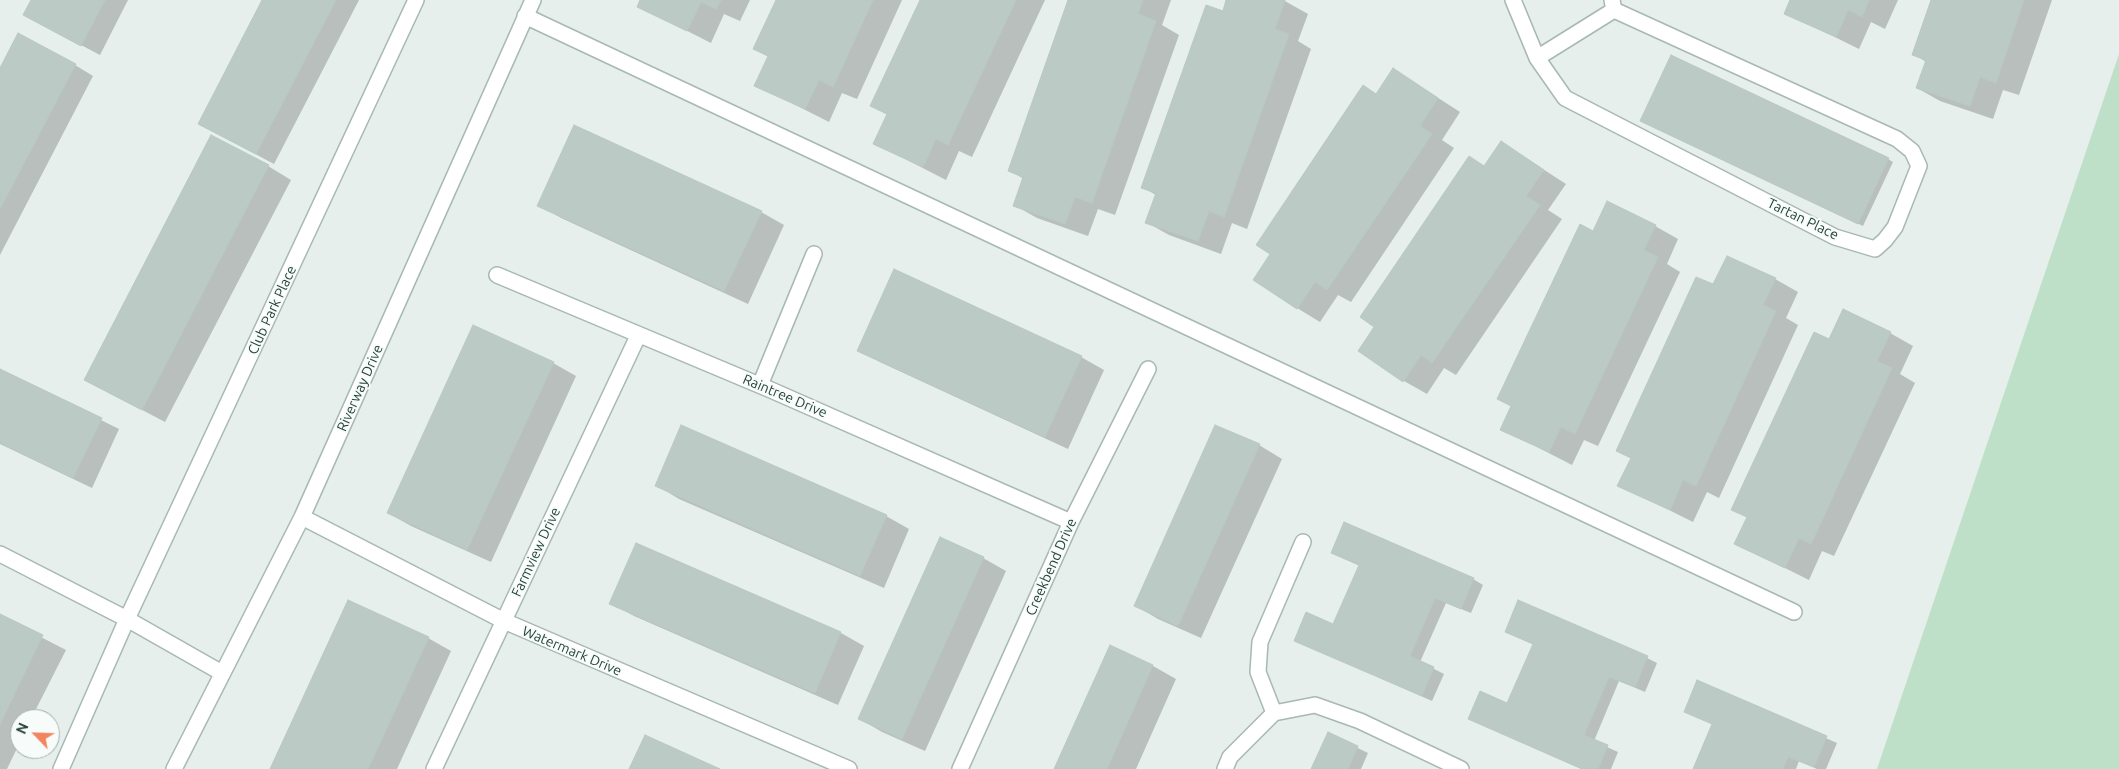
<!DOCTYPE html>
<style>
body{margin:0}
#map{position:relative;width:2119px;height:769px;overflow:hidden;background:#e6efeb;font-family:Ubuntu,sans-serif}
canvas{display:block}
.north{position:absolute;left:10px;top:709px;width:50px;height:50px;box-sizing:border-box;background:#f7fbf9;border:1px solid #a3b1ad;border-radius:50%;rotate:294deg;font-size:14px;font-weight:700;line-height:20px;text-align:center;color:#24423a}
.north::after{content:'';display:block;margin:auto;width:18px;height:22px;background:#f4845f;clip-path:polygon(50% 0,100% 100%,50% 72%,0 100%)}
</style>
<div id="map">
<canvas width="2119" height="769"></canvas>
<div class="north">N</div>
</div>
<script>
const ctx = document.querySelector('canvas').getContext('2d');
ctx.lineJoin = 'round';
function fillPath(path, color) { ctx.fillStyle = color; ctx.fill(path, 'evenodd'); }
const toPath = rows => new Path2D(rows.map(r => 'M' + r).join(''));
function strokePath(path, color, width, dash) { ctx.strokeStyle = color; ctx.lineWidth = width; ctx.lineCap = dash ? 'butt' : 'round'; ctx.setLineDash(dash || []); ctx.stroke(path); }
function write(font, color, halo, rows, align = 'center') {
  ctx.font = font + ' Ubuntu,sans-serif'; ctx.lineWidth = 4; ctx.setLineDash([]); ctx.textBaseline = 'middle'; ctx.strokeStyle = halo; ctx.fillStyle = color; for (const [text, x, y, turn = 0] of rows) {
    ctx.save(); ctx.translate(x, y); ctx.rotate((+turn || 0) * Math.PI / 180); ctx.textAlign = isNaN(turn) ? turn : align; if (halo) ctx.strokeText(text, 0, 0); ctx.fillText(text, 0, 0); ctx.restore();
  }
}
const green = toPath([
 [2119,54,2119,769,1877,769]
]);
const shadow = toPath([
 [32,0,128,0,100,55,24,15],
 [264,0,359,0,274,164,199,124],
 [641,0,750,0,740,21,724,14,711,43,638,6],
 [777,0,902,0,857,99,842,93,829,122,756,85,769,57,755,49],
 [922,0,1045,0,972,157,959,151,946,180,874,143,888,115,872,106],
 [1070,0,1171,0,1162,25,1179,35,1115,215,1098,209,1088,236,1037,218,1014,205,1024,179,1010,171],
 [1228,0,1283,0,1308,14,1298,41,1311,49,1247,229,1232,223,1221,254,1169,235,1146,222,1156,195,1142,187],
 [1792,0,1898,0,1885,29,1871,22,1859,49,1786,13],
 [1933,0,2052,0,2019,95,2003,90,1993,119,1940,101,1917,88,1926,62,1914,54],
 [75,65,93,76,0,255,0,70],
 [1393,69,1460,112,1442,140,1454,148,1351,302,1338,295,1320,322,1297,308,1377,95],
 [1646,123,1888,159,1893,162,1863,226],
 [1501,142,1566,184,1548,210,1562,219,1456,375,1444,368,1427,394,1404,381,1376,327,1470,158,1485,166],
 [268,166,291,180,165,422,108,392],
 [539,205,761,212,784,225,748,304,561,218],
 [1655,226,1678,239,1667,264,1680,272,1598,446,1584,440,1572,465,1502,429,1594,233],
 [1775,279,1798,292,1786,318,1798,325,1719,498,1707,492,1693,522,1619,485,1714,286],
 [1890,333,1913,346,1900,374,1915,383,1834,556,1822,551,1809,580,1735,543,1748,518,1733,509],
 [859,350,1081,357,1104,370,1068,449,882,363],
 [553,363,576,376,491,562,411,526,388,513],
 [0,370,119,429,92,488,0,444],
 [1259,445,1282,459,1201,638,1158,619,1136,606],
 [656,485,886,516,909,529,884,588,679,499],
 [636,544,841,633,864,646,838,705,634,616,611,603],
 [1332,553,1473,579,1483,585,1471,613,1446,603,1420,662,1444,674,1432,701,1295,640,1334,626,1360,566],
 [983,558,1006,571,925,751,882,732,860,719],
 [0,616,66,650,31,719,20,719,20,742,7,769,0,769],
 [1506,631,1647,658,1657,663,1645,692,1619,681,1594,741,1618,752,1611,769,1582,769,1470,719,1508,704,1534,644],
 [428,638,451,651,397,769,272,769],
 [1110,647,1153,666,1176,679,1136,769,1056,769],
 [1698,682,1837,743,1826,769,1817,769,1799,761,1796,769,1694,769,1713,724],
 [1329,734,1368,753,1361,769,1312,769]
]);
const building = toPath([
 [31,0,105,0,81,46,23,15,31,0],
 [262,0,336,0,256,154,198,124,262,0],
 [640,0,721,0,716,9,701,2,687,31,637,7,640,0],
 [776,0,873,0,833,87,819,80,805,109,754,86,768,56,753,49,776,0],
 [920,0,1016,0,948,145,936,139,923,167,873,144,887,114,870,106,920,0],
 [1068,0,1143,0,1138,14,1156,21,1092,203,1075,197,1065,224,1013,206,1023,177,1008,171,1068,0],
 [1226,0,1285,0,1275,29,1289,34,1224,217,1209,211,1198,241,1145,223,1156,193,1141,188,1206,5,1223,11,1226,0],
 [1790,0,1869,0,1862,17,1848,10,1836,37,1784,14,1790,0],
 [1931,0,2024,0,1996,83,1980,77,1970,106,1916,88,1926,60,1912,55,1931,0],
 [18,33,76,64,0,209,0,68,18,33],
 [1671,55,1889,158,1858,224,1640,121,1671,55],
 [1393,68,1438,98,1420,126,1432,134,1327,290,1315,282,1297,309,1253,280,1270,254,1256,245,1363,85,1376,94,1393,68],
 [574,125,762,211,724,291,537,206,574,125],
 [211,135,269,165,142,410,84,380,211,135],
 [1501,141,1544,170,1526,196,1540,205,1432,363,1421,355,1403,382,1358,351,1374,327,1360,317,1469,156,1484,166,1501,141],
 [1607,201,1656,225,1644,250,1658,257,1575,434,1561,427,1549,452,1500,430,1511,406,1497,399,1580,224,1593,231,1607,201],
 [1727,256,1776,278,1763,305,1776,311,1696,486,1683,480,1670,510,1617,486,1631,458,1616,451,1696,277,1713,284,1727,256],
 [894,269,1082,356,1045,437,857,351,894,269],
 [1843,309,1891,332,1877,361,1892,368,1811,544,1799,538,1785,568,1734,544,1747,517,1731,510,1814,332,1829,339,1843,309],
 [473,325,554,362,467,550,387,513,473,325],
 [0,369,102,418,73,478,0,443,0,369],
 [681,425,887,515,860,576,655,486,681,425],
 [1215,425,1260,444,1178,626,1134,606,1215,425],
 [1344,522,1474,578,1461,609,1435,598,1410,656,1434,667,1422,696,1294,641,1306,612,1333,624,1359,565,1331,553,1344,522],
 [940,537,984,557,902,739,858,719,940,537],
 [636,543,841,632,815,693,609,604,636,543],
 [348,600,429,637,368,769,270,769,348,600],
 [1518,600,1648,656,1635,687,1609,677,1584,735,1608,745,1598,769,1582,769,1468,719,1480,691,1507,703,1533,644,1505,632,1518,600],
 [0,614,43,635,0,724,0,614],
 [1110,645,1153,665,1107,769,1054,769,1110,645],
 [1697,680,1827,736,1814,767,1788,757,1783,769,1693,769,1712,724,1684,712,1697,680],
 [1328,732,1358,746,1348,769,1311,769,1328,732],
 [645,735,720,769,629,769,645,735]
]);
const minor = toPath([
 [1513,0,1537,58,1565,98,1835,237,1875,249,1885,240,1895,227,1919,166,1912,151,1897,139,1614,10,1612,0],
 [525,16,1794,612],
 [1537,58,1614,10],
 [497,275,771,390,1071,522],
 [760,385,814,254],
 [302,517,504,621,849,769],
 [0,554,127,619,222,673],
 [1274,713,1315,705,1360,721,1461,769],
 [1274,713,1258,672,1260,642,1303,542],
 [61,769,127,619,416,0],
 [174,769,302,517,533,0],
 [434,769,638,336],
 [960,769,1071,522,1148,369],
 [1225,769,1230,757,1274,713]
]);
const streetNames = [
 ["Tartan Place",1803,219,26],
 ["Club Park Place",272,310,-65],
 ["Riverway Drive",360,388,-66],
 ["Raintree Drive",785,396,23],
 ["Farmview Drive",536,552,-65],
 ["Creekbend Drive",1051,567,-66],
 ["Watermark Drive",572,651,23]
];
fillPath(green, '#bfe0c8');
fillPath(shadow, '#0003');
fillPath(building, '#bbcac4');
strokePath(building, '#b8c9c2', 1);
strokePath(minor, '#a8b8b2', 18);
strokePath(minor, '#fff', 15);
write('14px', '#24423a', '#f7fbf9', streetNames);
</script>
